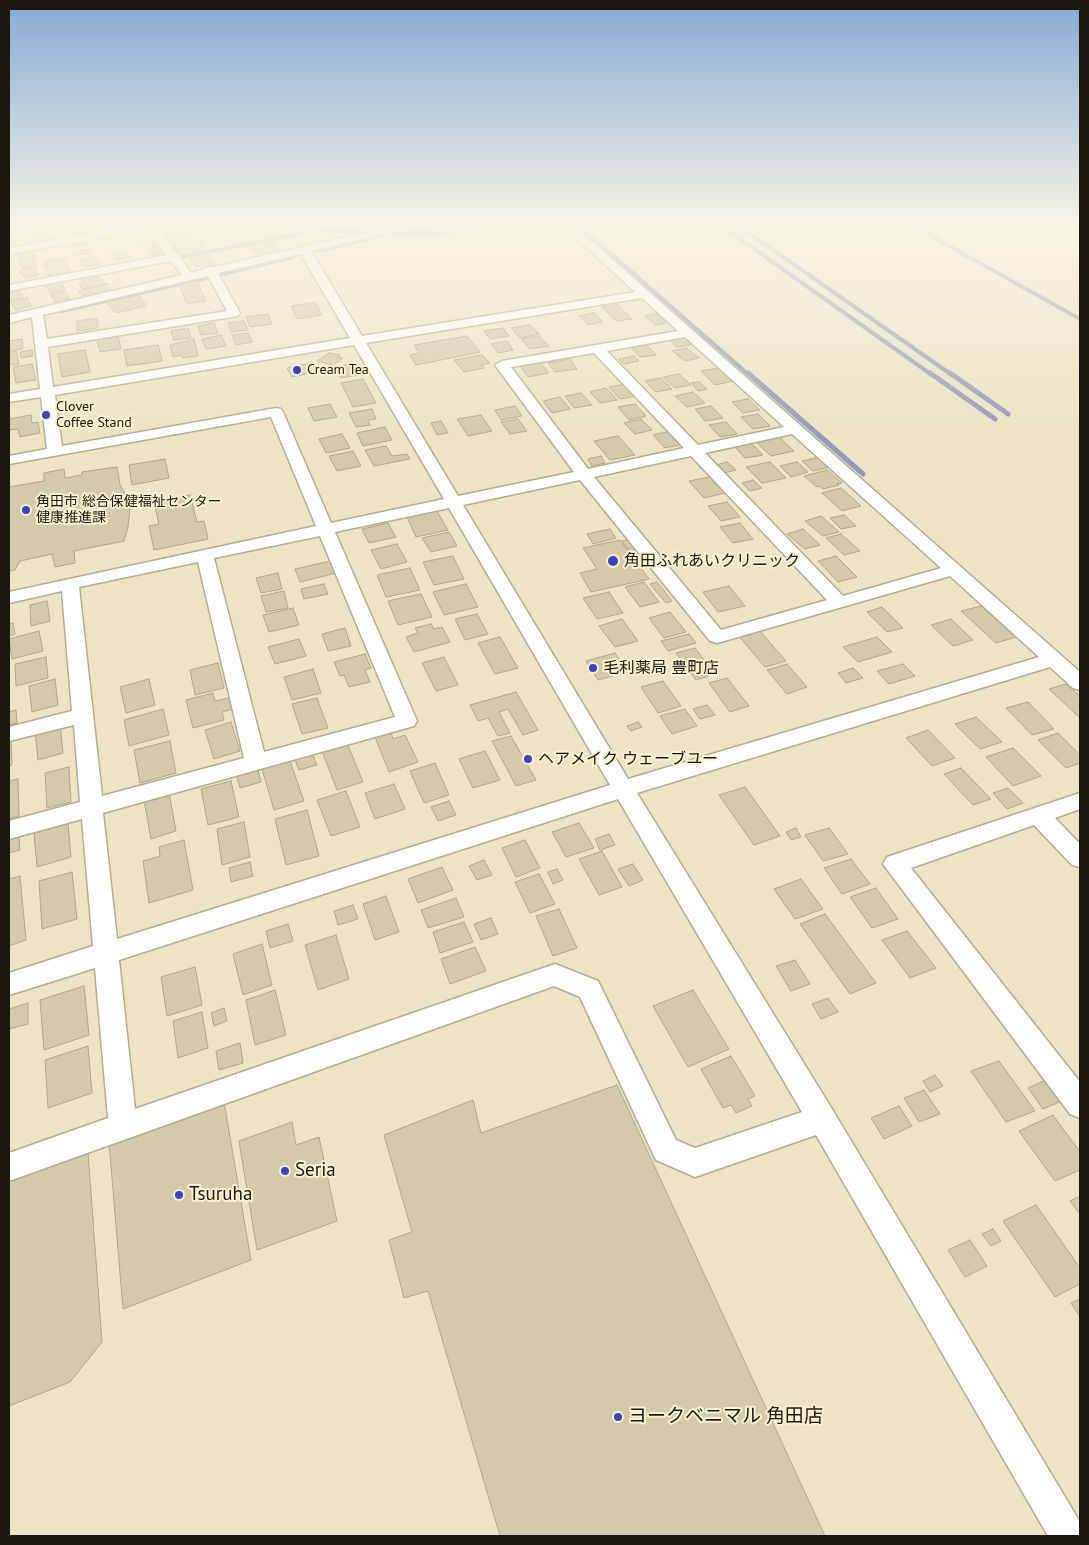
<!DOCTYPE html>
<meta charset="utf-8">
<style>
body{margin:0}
#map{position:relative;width:1089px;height:1545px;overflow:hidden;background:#ece4c4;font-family:"PT Sans",sans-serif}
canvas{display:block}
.frame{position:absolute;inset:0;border:10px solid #1a170c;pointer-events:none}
</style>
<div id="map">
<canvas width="1089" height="1545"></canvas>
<div class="frame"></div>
</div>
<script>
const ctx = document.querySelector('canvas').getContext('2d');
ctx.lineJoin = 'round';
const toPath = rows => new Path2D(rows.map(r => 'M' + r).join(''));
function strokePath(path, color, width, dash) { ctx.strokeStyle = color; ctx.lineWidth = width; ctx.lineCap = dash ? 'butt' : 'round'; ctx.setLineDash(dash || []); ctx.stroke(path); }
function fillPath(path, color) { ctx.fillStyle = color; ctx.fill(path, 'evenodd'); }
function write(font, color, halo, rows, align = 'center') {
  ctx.font = font + ' "PT Sans","Noto Sans JP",sans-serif'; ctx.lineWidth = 4; ctx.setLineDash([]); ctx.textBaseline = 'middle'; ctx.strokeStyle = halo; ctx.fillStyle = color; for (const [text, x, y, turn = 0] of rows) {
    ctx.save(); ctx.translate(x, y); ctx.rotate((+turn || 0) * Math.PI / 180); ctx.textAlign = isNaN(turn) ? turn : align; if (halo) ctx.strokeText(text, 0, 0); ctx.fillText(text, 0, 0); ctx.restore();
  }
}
const streamFar1 = toPath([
 [577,224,749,375],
 [719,224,932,375],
 [736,224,952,375],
 [910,224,1080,319],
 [388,234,397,231],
 [323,250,379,236],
 [183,257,302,233,309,225],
 [223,274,293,257],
 [61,311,210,277]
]);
const stream = toPath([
 [748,373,863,474],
 [930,373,995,419],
 [950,373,1008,414]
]);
const river = toPath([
 [281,224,380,224,410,226,481,224,478,228,452,234,410,238,291,230,284,228,281,224]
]);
const building = toPath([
 [112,224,136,224,137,225,117,229,112,224],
 [79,227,85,234,64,238,58,230,79,227],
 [46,228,53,241,38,244,33,233,29,233,28,231,46,228],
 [189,229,194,235,169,239,165,233,189,229],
 [9,233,16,246,9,248,9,233],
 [195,236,200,242,175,247,171,241,195,236],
 [150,239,156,245,141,248,136,242,150,239],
 [86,240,89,244,71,247,69,243,86,240],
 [271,241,281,250,255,254,247,246,271,241],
 [201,244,206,251,181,255,176,249,201,244],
 [162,246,167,252,150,256,145,249,162,246],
 [90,249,92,252,74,256,72,252,90,249],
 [31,250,35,257,19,260,15,253,31,250],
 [125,251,131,257,115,260,110,254,125,251],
 [207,253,210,257,192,261,189,257,207,253],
 [96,257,100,264,83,267,79,260,96,257],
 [62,258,72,274,50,279,47,274,54,273,51,269,47,270,44,265,48,265,45,261,62,258],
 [33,259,37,266,22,269,18,262,33,259],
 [211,259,215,264,196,267,193,263,211,259],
 [35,268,39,275,24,278,19,271,35,268],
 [97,275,103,283,108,284,82,289,79,284,84,283,81,278,97,275],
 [197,281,206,301,187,304,179,285,197,281],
 [61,282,66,290,50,293,45,285,61,282],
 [107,284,112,290,83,296,78,291,107,284],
 [19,290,23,298,9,301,9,292,19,290],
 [65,292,70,298,55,302,51,295,65,292],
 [138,295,147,306,116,313,106,302,138,295],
 [27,298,32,306,15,310,11,302,27,298],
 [315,302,322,315,297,319,291,306,315,302],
 [618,305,632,319,616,321,602,307,618,305],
 [594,313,603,322,588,325,579,316,594,313],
 [660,313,671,322,655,325,645,316,660,313],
 [268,314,272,324,250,327,246,317,268,314],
 [97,318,98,328,77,331,77,321,97,318],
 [244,321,248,330,231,332,228,323,244,321],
 [214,323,218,333,201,335,198,326,214,323],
 [530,325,539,334,520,338,511,328,530,325],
 [188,328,191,338,174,340,171,331,188,328],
 [503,328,509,336,490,339,484,331,503,328],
 [248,333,252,342,236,345,232,335,248,333],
 [221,335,226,346,206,349,202,339,221,335],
 [118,336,121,349,100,352,97,340,118,336],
 [467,336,480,352,416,365,410,355,419,353,414,345,467,336],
 [539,336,549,346,530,349,521,339,539,336],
 [686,336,694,344,677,347,668,339,686,336],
 [22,339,23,349,9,351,9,341,22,339],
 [194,339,198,356,183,358,182,355,173,357,170,345,194,339],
 [507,341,513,350,498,353,491,344,507,341],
 [645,342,656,355,640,357,629,345,645,342],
 [158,345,162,361,127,366,124,350,158,345],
 [686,348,699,358,685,361,672,351,686,348],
 [32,350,33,356,21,358,20,352,32,350],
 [85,350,90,372,62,377,58,354,85,350],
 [16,351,19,364,9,365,9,353,16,351],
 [329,353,340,355,338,357,343,358,333,365,317,361,329,353],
 [482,355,490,363,481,365,484,368,464,372,454,360,482,355],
 [634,356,639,361,624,364,619,359,634,356],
 [570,359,577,369,555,372,548,363,570,359],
 [539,361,549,373,528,377,519,364,539,361],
 [32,364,36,380,16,383,13,367,32,364],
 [306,364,311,373,292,377,287,368,306,364],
 [350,364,357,375,341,378,334,367,350,364],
 [718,368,733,381,715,385,701,371,718,368],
 [679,374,691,385,675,388,663,377,679,374],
 [661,378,672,389,656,392,645,381,661,378],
 [363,379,376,403,353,407,341,383,363,379],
 [699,382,707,389,698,391,691,383,699,382],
 [626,384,636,396,620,399,609,387,626,384],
 [606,388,617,400,600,403,590,392,606,388],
 [693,392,705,403,687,407,675,396,693,392],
 [581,393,592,405,574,408,565,396,581,393],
 [560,397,570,409,552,413,543,401,560,397],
 [748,399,760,410,743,413,732,402,748,399],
 [330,404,337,417,314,421,308,408,330,404],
 [635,404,646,416,629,420,618,407,635,404],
 [515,406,522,416,501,420,495,410,515,406],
 [711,406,723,418,705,421,695,409,711,406],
 [372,409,376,419,368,420,370,425,356,427,349,413,372,409],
 [758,414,770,426,753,429,741,417,758,414],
 [31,415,32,423,38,422,40,433,20,437,18,429,9,430,9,419,31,415],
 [481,415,492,431,468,436,457,419,481,415],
 [518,419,527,431,510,434,501,422,518,419],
 [641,419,652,430,635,434,624,423,641,419],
 [441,421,448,433,437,435,431,423,441,421],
 [726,422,737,434,720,437,709,425,726,422],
 [385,427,392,440,363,446,357,433,385,427],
 [671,431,683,444,665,448,653,435,671,431],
 [342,434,350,448,326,453,319,439,342,434],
 [618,436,635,455,610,460,594,441,618,436],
 [778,436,794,451,771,456,755,441,778,436],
 [750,442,763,455,745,458,733,445,750,442],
 [386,446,392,456,407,454,410,459,374,466,365,450,386,446],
 [353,451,361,466,337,471,329,456,353,451],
 [601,456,605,463,592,466,588,459,601,456],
 [819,457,830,467,813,471,802,461,819,457],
 [165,459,169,478,132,485,129,465,165,459],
 [727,462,736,470,724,473,716,465,727,462],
 [770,462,786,478,762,483,746,467,770,462],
 [797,462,808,472,791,477,780,466,797,462],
 [117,467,120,485,128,499,130,508,128,527,124,541,74,551,75,563,55,567,52,554,20,561,15,570,9,571,9,487,44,481,44,473,64,469,65,478,82,475,82,472,117,467],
 [827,470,842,483,837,484,839,485,823,489,819,486,817,487,804,476,827,470],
 [714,476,729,492,704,498,689,481,714,476],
 [753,480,762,488,750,491,742,483,753,480],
 [841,488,861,506,842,511,822,493,841,488],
 [190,495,197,522,204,521,208,539,154,550,149,526,159,524,154,502,190,495],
 [727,502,740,517,721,521,708,506,727,502],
 [437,511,448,530,416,537,407,517,437,511],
 [844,515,856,526,841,529,830,518,844,515],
 [821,516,839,532,823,536,805,521,821,516],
 [388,523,396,537,369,543,362,529,388,523],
 [740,523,753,539,733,543,720,527,740,523],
 [610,529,616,538,593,544,587,534,610,529],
 [803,529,820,545,805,549,787,534,803,529],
 [449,532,457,546,431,552,422,538,449,532],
 [841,534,860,551,844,555,826,538,841,534],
 [630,539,640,553,632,554,622,541,630,539],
 [620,540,649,579,591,592,580,573,597,569,583,548,620,540],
 [397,544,407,562,381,569,371,550,397,544],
 [642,555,651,565,643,567,635,557,642,555],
 [453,556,464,579,434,585,423,562,453,556],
 [836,556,857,577,838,582,818,561,836,556],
 [331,561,336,573,300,582,295,569,331,561],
 [410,568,420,590,386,597,377,575,410,568],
 [278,573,282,589,261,593,256,578,278,573],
 [644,582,659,602,640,607,625,587,644,582],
 [657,582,672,601,666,603,650,584,657,582],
 [324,584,328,594,304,599,301,589,324,584],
 [466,584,478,607,444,615,433,592,466,584],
 [729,586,745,606,718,612,703,592,729,586],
 [284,591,288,608,266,612,261,596,284,591],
 [609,592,623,613,597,619,583,598,609,592],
 [421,594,432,617,398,625,388,601,421,594],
 [47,601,50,621,31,626,30,605,47,601],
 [981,606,1016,637,996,643,961,611,981,606],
 [882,607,903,628,887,632,867,612,882,607],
 [293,608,299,625,269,632,263,615,293,608],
 [670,612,686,632,664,638,649,618,670,612],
 [477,614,488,634,465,640,455,619,477,614],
 [622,619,638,641,615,647,599,626,622,619],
 [951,619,973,640,953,646,931,625,951,619],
 [13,623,15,634,9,636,9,624,13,623],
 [431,624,434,629,442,627,450,642,414,652,406,637,418,633,415,628,431,624],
 [345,628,351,646,328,651,322,634,345,628],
 [758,629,786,661,765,667,737,634,758,629],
 [39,631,43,651,12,659,9,639,39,631],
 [689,634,696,643,668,651,661,641,689,634],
 [500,637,518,668,495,674,478,643,500,637],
 [877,637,892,652,858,662,843,647,877,637],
 [299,639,306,656,275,664,268,647,299,639],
 [695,648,715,674,696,680,676,653,695,648],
 [615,653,627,672,598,680,586,661,615,653],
 [365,654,371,668,365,670,370,682,349,687,344,675,340,676,334,662,365,654],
 [46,657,48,678,16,686,15,664,46,657],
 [444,657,458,685,436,691,422,663,444,657],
 [218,663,224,688,195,695,190,670,218,663],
 [787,664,807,687,787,694,767,670,787,664],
 [903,664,915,676,889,684,877,671,903,664],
 [853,668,863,678,846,683,838,673,853,668],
 [313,669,321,693,292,700,284,677,313,669],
 [727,678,749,706,730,712,709,683,727,678],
 [55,679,58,705,32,712,29,686,55,679],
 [149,679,155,705,126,713,120,687,149,679],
 [663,681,681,706,658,713,641,687,663,681],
 [1066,684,1080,696,1080,718,1049,689,1066,684],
 [516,692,538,730,523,735,508,709,499,712,510,733,498,736,488,718,478,721,470,705,516,692],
 [213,693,215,701,233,697,236,708,222,712,224,720,193,728,186,700,213,693],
 [317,698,328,728,302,734,292,704,317,698],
 [1028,702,1054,729,1032,735,1006,708,1028,702],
 [707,705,715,715,700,719,693,709,707,705],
 [163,709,169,735,129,746,124,720,163,709],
 [685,709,697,726,672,734,660,716,685,709],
 [16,710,17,723,9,725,9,712,16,710],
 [976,717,1002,742,980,749,955,724,976,717],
 [231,722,240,751,214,759,205,730,231,722],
 [638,722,642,727,631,731,627,726,638,722],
 [60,724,63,753,38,760,35,731,60,724],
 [928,730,955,758,932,766,906,738,928,730],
 [391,732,393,739,405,735,418,762,389,772,375,737,391,732],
 [1058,733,1080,755,1080,763,1066,768,1038,740,1058,733],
 [511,736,536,780,516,786,492,741,511,736],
 [9,737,11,737,12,765,9,766,9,737],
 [170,741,176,773,140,783,134,750,170,741],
 [347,743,363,782,337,790,322,751,347,743],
 [1013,748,1041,776,1013,786,986,757,1013,748],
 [311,751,317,765,299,770,294,757,311,751],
 [485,751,500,780,473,788,459,759,485,751],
 [290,761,304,801,274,810,262,769,290,761],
 [435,763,449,795,424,803,410,771,435,763],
 [69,767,71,802,47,808,45,773,69,767],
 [257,767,261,782,240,788,236,773,257,767],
 [961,768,991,799,973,805,944,774,961,768],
 [18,779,19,816,9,819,9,781,18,779],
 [231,781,239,817,208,825,201,789,231,781],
 [394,784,405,809,375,819,365,793,394,784],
 [745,787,780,836,754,845,719,795,745,787],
 [1008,788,1023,803,1007,809,993,793,1008,788],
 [346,791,360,827,331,836,317,800,346,791],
 [169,793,176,831,151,839,144,800,169,793],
 [449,801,456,815,438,821,431,807,449,801],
 [307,810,319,856,286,865,275,819,307,810],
 [244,822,250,857,222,865,217,829,244,822],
 [579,823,594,848,566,857,552,832,579,823],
 [68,824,71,857,37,867,34,833,68,824],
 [796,828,801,837,791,840,786,832,796,828],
 [829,828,848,854,823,861,805,835,829,828],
 [609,834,615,845,600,850,595,839,609,834],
 [19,836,20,850,9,853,9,839,19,836],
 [184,840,193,890,149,903,143,861,160,856,159,847,184,840],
 [525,840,540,868,516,877,502,848,525,840],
 [602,851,622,887,599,895,579,859,602,851],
 [851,859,870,884,842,894,824,868,851,859],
 [484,860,492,875,477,880,469,866,484,860],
 [250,862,253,876,231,882,229,868,250,862],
 [633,864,643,880,629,886,618,869,633,864],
 [442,867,453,890,418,903,408,879,442,867],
 [557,869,563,880,553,884,548,872,557,869],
 [72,872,77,919,42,929,39,881,72,872],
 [539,874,555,904,530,913,515,882,539,874],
 [20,876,26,940,9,946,9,879,20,876],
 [801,879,823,909,795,919,774,889,801,879],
 [876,888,898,919,872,928,850,897,876,888],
 [386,896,399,932,375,940,363,904,386,896],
 [456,898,464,917,428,928,421,910,456,898],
 [353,905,358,919,338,925,334,911,353,905],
 [559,909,577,948,553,956,536,916,559,909],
 [825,914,876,983,850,994,800,924,825,914],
 [491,918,498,934,481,940,474,924,491,918],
 [464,922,473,942,440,953,433,932,464,922],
 [288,924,293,941,270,948,266,931,288,924],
 [907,931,936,968,910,978,882,940,907,931],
 [336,935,349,979,318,990,305,945,336,935],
 [262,944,272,985,243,995,233,954,262,944],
 [475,947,486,971,450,984,441,959,475,947],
 [795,960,810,984,791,991,776,966,795,960],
 [195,967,202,1005,167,1016,161,977,195,967],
 [84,986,89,1035,44,1050,40,1000,84,986],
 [275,990,286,1035,255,1045,246,1000,275,990],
 [693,990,729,1049,688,1067,653,1006,693,990],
 [828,998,838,1012,821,1019,812,1004,828,998],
 [28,1003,28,1024,9,1029,9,1009,28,1003],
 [224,1008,227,1021,214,1026,211,1013,224,1008],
 [202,1012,208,1048,178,1058,173,1021,202,1012],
 [240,1043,243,1063,219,1070,216,1051,240,1043],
 [88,1046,92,1093,48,1108,45,1060,88,1046],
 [731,1056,755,1096,748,1099,752,1106,736,1113,731,1105,723,1108,701,1069,731,1056],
 [999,1061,1035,1111,1006,1122,971,1071,999,1061],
 [935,1075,943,1086,930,1092,923,1081,935,1075],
 [1046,1080,1062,1101,1043,1109,1028,1088,1046,1080],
 [617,1085,825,1536,500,1536,428,1291,404,1298,389,1240,412,1232,384,1135,473,1100,481,1133,617,1085],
 [924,1090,940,1114,919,1122,904,1098,924,1090],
 [224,1102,251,1260,123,1309,109,1142,224,1102],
 [899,1106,912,1126,884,1139,871,1118,899,1106],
 [1053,1115,1080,1152,1080,1170,1055,1181,1019,1131,1053,1115],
 [292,1122,296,1145,319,1137,337,1221,257,1250,239,1141,292,1122],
 [88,1152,102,1342,70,1382,9,1406,9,1180,88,1152],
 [1080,1196,1080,1214,1070,1201,1080,1196],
 [1036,1205,1080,1268,1080,1284,1055,1297,1003,1221,1036,1205],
 [993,1229,1001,1241,991,1246,982,1234,993,1229],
 [970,1240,987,1266,965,1277,948,1250,970,1240],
 [1080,1299,1080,1317,1071,1303,1080,1299]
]);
const minor = toPath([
 [144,224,155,224,191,273,211,267,214,267,401,224,419,224,418,226,311,251,362,336,635,292,561,224,572,224,1080,672,1080,690,1073,688,1050,667,637,793,832,1109,1080,1522,1080,1536,1048,1536,816,1135,695,1177,656,1160,580,997,554,986,9,1181,9,1153,108,1118,95,968,9,995,9,973,93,946,82,819,9,839,9,821,80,802,74,725,9,741,9,727,72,711,62,591,9,603,9,592,316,526,271,417,9,464,9,456,47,449,41,397,9,402,9,394,40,389,32,317,9,323,9,315,182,275,171,261,9,291,9,285,167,255,148,230,9,254,9,248,144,224],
 [301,254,350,338,53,387,48,347,238,316,240,313,218,273,301,254],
 [208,276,227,311,47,339,43,315,208,276],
 [642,298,678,331,502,361,495,365,574,472,458,496,366,343,642,298],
 [685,337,784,427,698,445,607,351,685,337],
 [354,345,444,499,331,523,283,412,281,409,276,408,62,446,55,395,354,345],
 [594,353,684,448,588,469,511,367,594,353],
 [792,434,941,568,843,596,705,453,792,434],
 [691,456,827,600,721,630,594,477,691,456],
 [580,480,710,641,717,643,724,641,950,576,1039,657,628,779,463,505,580,480],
 [449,508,610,785,117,939,103,813,414,726,417,721,335,532,449,508],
 [320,536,395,717,264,752,214,558,320,536],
 [198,562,244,758,102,796,79,587,198,562],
 [618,799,802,1112,695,1148,676,1140,598,981,555,964,135,1109,119,960,618,799],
 [1080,793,1080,809,1055,818,1080,844,1080,867,1072,865,1034,825,911,868,1080,1082,1080,1118,1070,1114,883,864,887,857,1080,793]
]);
const rail = toPath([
 [9,230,48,224]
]);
const markers = [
 [297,370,5,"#3f43b7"],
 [46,415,5,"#3f43b7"],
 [26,510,5,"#3f43b7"],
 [613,561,6,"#3f43b7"],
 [593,668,5,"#3f43b7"],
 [528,759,5,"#3f43b7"],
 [285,1171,5,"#3f43b7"],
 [179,1195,5,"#3f43b7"],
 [618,1417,5,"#3f43b7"]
];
const farPoinames = [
 ["Cream Tea",307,370],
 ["Clover",56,407],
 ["Coffee Stand",56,423],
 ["角田市 総合保健福祉センター",36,502],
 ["健康推進課",36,518]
];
const poiNames = [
 ["角田ふれあいクリニック",624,561],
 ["毛利薬局 豊町店",603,668],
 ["ヘアメイク ウェーブユー",538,759]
];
const nearPoinames = [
 ["Seria",295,1171],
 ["Tsuruha",189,1195],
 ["ヨークベニマル 角田店",628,1417]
];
strokePath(streamFar1, '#9399b8', 4);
strokePath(stream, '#9399b8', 5);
fillPath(river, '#9399b8');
fillPath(building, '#d2caab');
strokePath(building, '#aea688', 1);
strokePath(minor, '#b4ac8e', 3);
fillPath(minor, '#fff');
strokePath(rail, '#605b49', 3);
strokePath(rail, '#faf1d1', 2, [6]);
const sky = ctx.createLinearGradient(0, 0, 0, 440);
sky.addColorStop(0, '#86a9d5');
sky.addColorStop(0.51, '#f6f3e4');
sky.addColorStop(1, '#f6f3e400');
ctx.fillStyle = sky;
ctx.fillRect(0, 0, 1089, 440);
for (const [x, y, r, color] of markers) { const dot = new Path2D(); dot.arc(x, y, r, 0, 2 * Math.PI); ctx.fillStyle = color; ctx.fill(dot); strokePath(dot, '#faf1d1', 2); }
write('14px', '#1a170c', '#faf1d1', farPoinames, 'left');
write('16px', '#1a170c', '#faf1d1', poiNames, 'left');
write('19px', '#1a170c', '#faf1d1', nearPoinames, 'left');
</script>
